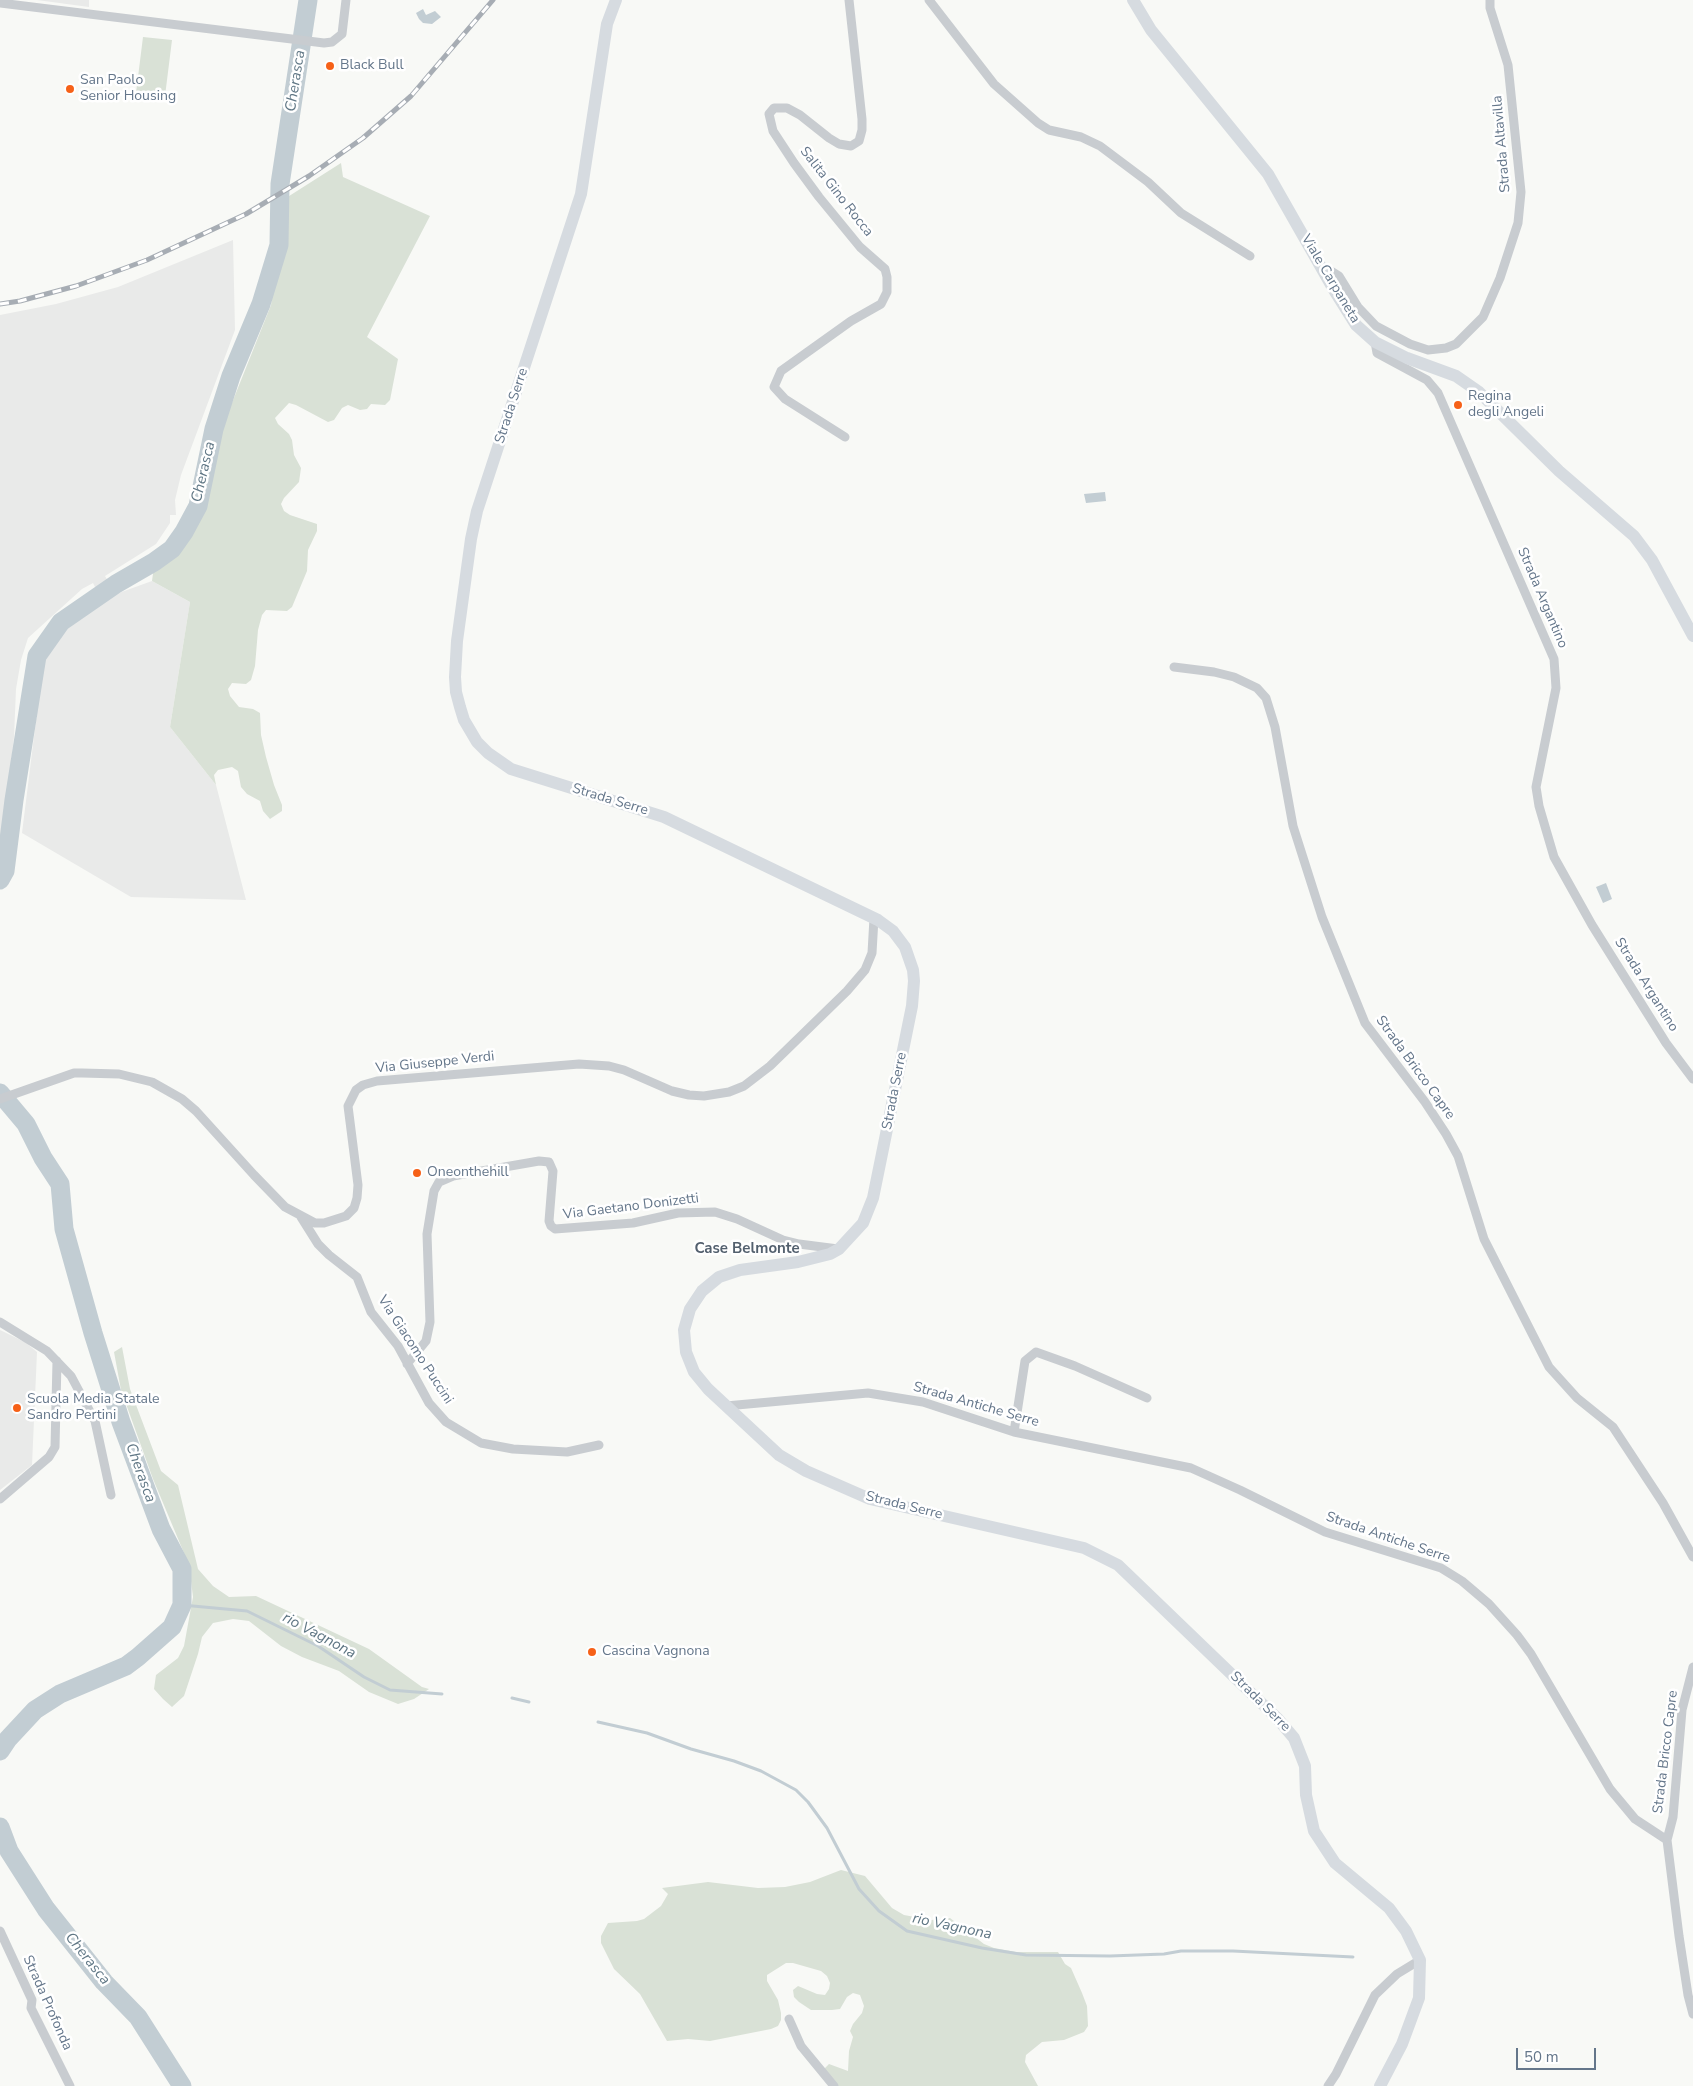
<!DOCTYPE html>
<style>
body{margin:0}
#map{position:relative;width:1693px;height:2086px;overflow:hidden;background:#f8f9f6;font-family:"Nunito Sans",sans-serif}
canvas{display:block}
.scale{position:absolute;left:1516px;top:2048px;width:80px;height:22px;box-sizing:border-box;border:2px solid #64768a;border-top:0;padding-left:6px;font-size:15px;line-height:18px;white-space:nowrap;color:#64768a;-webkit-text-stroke:4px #fff;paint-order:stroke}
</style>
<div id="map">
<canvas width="1693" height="2086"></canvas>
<div class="scale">50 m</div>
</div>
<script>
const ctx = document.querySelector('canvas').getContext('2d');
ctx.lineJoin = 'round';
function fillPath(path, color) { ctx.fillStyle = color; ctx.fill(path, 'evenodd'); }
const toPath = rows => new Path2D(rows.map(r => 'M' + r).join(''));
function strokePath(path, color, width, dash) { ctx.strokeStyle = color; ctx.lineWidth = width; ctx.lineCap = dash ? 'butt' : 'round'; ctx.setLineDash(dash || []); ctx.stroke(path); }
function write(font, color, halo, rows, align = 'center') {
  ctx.font = font + ' "Nunito Sans",sans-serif'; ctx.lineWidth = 5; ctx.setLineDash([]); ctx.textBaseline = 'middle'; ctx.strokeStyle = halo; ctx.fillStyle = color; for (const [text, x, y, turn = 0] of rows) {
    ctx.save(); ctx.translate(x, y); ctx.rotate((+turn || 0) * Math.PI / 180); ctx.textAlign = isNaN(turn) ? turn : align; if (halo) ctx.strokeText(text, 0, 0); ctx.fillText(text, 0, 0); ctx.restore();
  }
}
const built = toPath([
 [37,0,89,0,89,7],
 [233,240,235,330,181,475,175,500,176,515,170,515,170,523,156,544,105,576,116,594,152,581,190,602,170,727,216,785,246,900,131,897,22,833,44,656,61,629,80,615,102,601,93,583,82,589,28,638,21,660,16,689,14,737,0,859,0,315,56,304,118,287],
 [0,1330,25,1342,37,1352,32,1465,0,1490]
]);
const green = toPath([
 [143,37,172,40,165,96,136,93],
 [341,163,343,177,430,216,367,337,398,359,390,400,385,405,371,404,367,409,360,410,348,405,342,408,334,420,328,422,296,405,289,403,275,418,278,424,289,434,292,440,294,455,301,468,299,482,284,498,281,504,284,511,290,515,317,524,317,531,308,550,307,571,292,607,287,611,266,610,262,615,258,630,255,666,251,680,246,684,232,683,228,689,230,696,239,707,253,709,260,713,261,735,266,757,274,785,282,805,282,811,270,819,263,811,260,801,247,794,241,787,238,771,232,767,218,770,214,775,216,785,170,727,190,602,152,581,154,566,171,555,186,535,204,498,214,448,271,305,286,198],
 [122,1347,130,1389,161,1471,178,1485,198,1569,213,1586,229,1597,256,1596,303,1618,369,1649,422,1687,429,1689,414,1699,398,1704,369,1692,339,1671,302,1657,281,1646,249,1621,233,1619,213,1623,202,1637,198,1654,184,1696,172,1707,163,1699,154,1689,156,1675,178,1658,184,1646,193,1597,189,1565,153,1479,121,1390,114,1352],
 [841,1870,865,1876,892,1908,904,1915,931,1920,950,1918,984,1944,994,1948,1016,1952,1058,1952,1065,1964,1071,1968,1082,1993,1087,2006,1088,2026,1084,2032,1064,2040,1042,2042,1026,2055,1025,2062,1038,2086,837,2086,824,2069,829,2064,848,2071,849,2051,853,2037,850,2031,853,2024,862,2013,864,2006,860,1995,853,1993,847,1997,840,2009,832,2010,811,2010,799,2002,794,1997,793,1990,798,1986,817,1994,825,1995,829,1989,830,1983,827,1976,821,1971,793,1963,786,1963,767,1975,767,1981,778,2000,781,2013,781,2020,778,2026,771,2029,710,2041,688,2039,667,2041,640,1994,614,1969,601,1943,601,1936,608,1923,637,1921,644,1919,661,1906,668,1894,662,1888,708,1882,758,1888,785,1887,810,1882]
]);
const water = toPath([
 [423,9,426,15,435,11,441,17,432,24,423,23,419,19,416,13],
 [1105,492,1106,501,1086,503,1084,494],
 [1606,883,1612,899,1603,903,1596,887]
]);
const stream = toPath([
 [0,876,3,876],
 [182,1605,247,1611,318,1646,364,1677,390,1690,442,1694],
 [512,1698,529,1702],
 [598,1722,647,1733,691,1749,734,1761,761,1771,796,1790,808,1802,827,1828,859,1889,879,1911,907,1931,982,1948,1026,1955,1110,1956,1164,1954,1181,1951,1233,1951,1353,1957]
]);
const river = toPath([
 [0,880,5,871,14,800,37,656,61,622,116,584,154,562,172,549,184,532,198,506,214,429,231,376,261,304,279,245,280,184,308,0],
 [0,1093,26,1124,43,1158,60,1184,64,1229,93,1333,121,1422,161,1529,182,1569,182,1605,172,1627,138,1657,126,1666,60,1694,35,1710,8,1739,0,1751],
 [0,1827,9,1851,46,1909,104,1982,138,2017,182,2086]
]);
const street = toPath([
 [929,0,994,84,1038,123,1049,130,1081,137,1100,146,1148,182,1181,213,1250,256],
 [0,3,324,43,332,42,342,34,346,0],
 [1323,271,1331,271,1339,276,1358,307,1376,326,1410,344,1428,350,1446,348,1456,344,1483,317,1500,278,1518,223,1521,192,1508,65,1490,8,1490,0],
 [1375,342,1377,353,1427,380,1438,393,1554,659,1556,688,1536,787,1539,806,1554,857,1592,925,1666,1043,1693,1079],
 [845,437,785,399,774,387,781,371,851,321,881,304,887,292,887,277,885,269,860,247,819,197,794,163,773,131,769,114,774,108,787,108,800,115,829,138,839,144,851,146,859,141,862,130,862,119,849,0],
 [1174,667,1214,672,1234,677,1257,688,1266,698,1275,727,1293,826,1322,917,1365,1023,1425,1102,1446,1134,1458,1156,1484,1239,1549,1367,1577,1398,1613,1427,1663,1503,1693,1557],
 [0,1099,74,1073,82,1073,119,1074,152,1082,182,1099,196,1111,254,1175,285,1207,315,1223,324,1223,346,1216,354,1208,357,1198,358,1185,348,1106,356,1090,363,1085,377,1081,579,1064,609,1066,624,1070,672,1091,689,1095,704,1096,729,1092,744,1086,770,1066,847,991,865,970,872,953,874,918],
 [301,1217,318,1244,329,1255,357,1277,371,1312,398,1346,429,1403,446,1422,481,1443,513,1449,567,1452,599,1445],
 [0,1322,47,1351,71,1376,95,1421,111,1495],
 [407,1364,426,1341,430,1322,427,1234,434,1191,439,1182,453,1176,539,1161,549,1162,553,1171,549,1221,551,1226,555,1229,633,1223,678,1213,715,1212,737,1219,783,1240,799,1244,838,1249],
 [726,1406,868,1393,923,1402,1014,1432,1191,1468,1240,1490,1325,1532,1441,1568,1462,1581,1489,1604,1517,1635,1531,1654,1610,1789,1635,1819,1667,1840],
 [1014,1432,1025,1361,1036,1352,1075,1366,1147,1398],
 [0,1499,49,1457,55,1447,57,1361],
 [1693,1667,1682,1710,1673,1817,1667,1840,1679,1936,1688,1995,1693,2014],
 [0,1931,32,2000,31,2008,70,2086],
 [789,2019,801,2046,834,2086],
 [1328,2086,1336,2074,1375,1995,1397,1974,1420,1960]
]);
const secondary = toPath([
 [616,0,607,24,581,194,477,511,471,539,457,641,455,677,456,692,460,707,464,720,477,742,488,753,511,769,664,817,878,920,893,931,905,947,913,970,914,981,912,1006,873,1198,863,1223,839,1249,830,1254,798,1262,740,1270,719,1277,702,1291,690,1309,684,1330,686,1352,694,1372,708,1389,779,1455,806,1471,870,1499,1084,1548,1118,1565,1277,1718,1294,1738,1305,1766,1306,1795,1314,1831,1335,1863,1389,1908,1406,1931,1420,1960,1419,1998,1402,2044,1380,2086],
 [1133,0,1151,30,1268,174,1334,290,1356,325,1375,342,1407,358,1456,376,1479,392,1559,471,1634,536,1652,560,1693,636]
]);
const rail = toPath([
 [0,304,20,301,76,286,147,260,246,214,309,176,363,138,411,96,493,0]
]);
const markers = [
 [330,66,5,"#f66118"],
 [70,89,5,"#f66118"],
 [1458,405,5,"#f66118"],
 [417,1173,5,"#f66118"],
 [17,1408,5,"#f66118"],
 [592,1652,5,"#f66118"]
];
const poiNames = [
 ["Black Bull",340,66],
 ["San Paolo",80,81],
 ["Senior Housing",80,97],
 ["Regina",1468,397],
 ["degli Angeli",1468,413],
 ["Oneonthehill",427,1173],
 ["Scuola Media Statale",27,1400],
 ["Sandro Pertini",27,1416],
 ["Cascina Vagnona",602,1652]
];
const streetNames = [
 ["Strada Altavilla",1502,144,-95],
 ["Salita Gino Rocca",836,192,52],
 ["Viale Carpaneta",1330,279,59],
 ["Strada Serre",512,406,-72],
 ["Strada Argantino",1542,598,67],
 ["Strada Serre",610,800,17],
 ["Strada Argantino",1646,985,58],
 ["Via Giuseppe Verdi",435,1063,-6],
 ["Strada Bricco Capre",1415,1068,54],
 ["Strada Serre",895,1091,-79],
 ["Via Gaetano Donizetti",631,1207,-7],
 ["Via Giacomo Puccini",415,1350,57],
 ["Strada Antiche Serre",976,1405,16],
 ["Strada Serre",904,1506,14],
 ["Strada Antiche Serre",1388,1538,19],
 ["Strada Serre",1260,1702,45],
 ["Strada Bricco Capre",1666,1752,-83],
 ["Strada Profonda",47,2003,66]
];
const waterNames = [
 ["Cherasca",296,81,-81],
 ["Cherasca",204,472,-77],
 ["Cherasca",140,1473,70],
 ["rio Vagnona",319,1636,28],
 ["rio Vagnona",952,1927,12],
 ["Cherasca",87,1959,51]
];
const neighbourhoodNames = [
 ["Case Belmonte",747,1249]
];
fillPath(built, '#e9eae9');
fillPath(green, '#d9e1d6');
fillPath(water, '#c2cdd3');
strokePath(stream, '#c2cdd3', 3);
strokePath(river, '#c2cdd3', 19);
strokePath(street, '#c8ccd0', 9);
strokePath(secondary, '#d6dbe0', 12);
strokePath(rail, '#a7adb4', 5);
strokePath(rail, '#fff', 3, [9]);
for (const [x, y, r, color] of markers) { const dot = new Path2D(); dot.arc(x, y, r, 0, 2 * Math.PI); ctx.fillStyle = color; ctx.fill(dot); strokePath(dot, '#fff', 2); }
write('14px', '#64768a', '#fff', poiNames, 'left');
write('14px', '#64768a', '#fff', streetNames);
write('italic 15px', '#607785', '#fff', waterNames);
write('bold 15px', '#53606e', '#fff', neighbourhoodNames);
</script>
